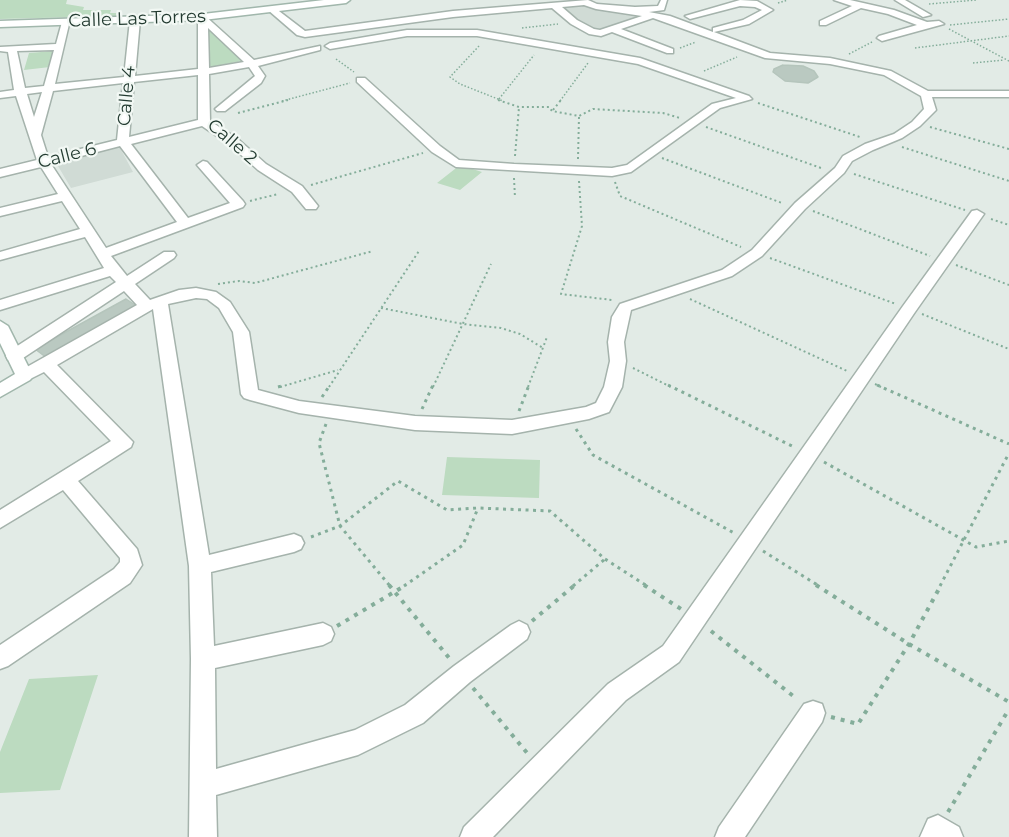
<!DOCTYPE html>
<style>
body{margin:0}
canvas{display:block;background:#e2ebe6}
</style>
<canvas width="1009" height="837"></canvas>
<script>
const ctx = document.querySelector('canvas').getContext('2d');
ctx.lineJoin = 'round';
function fillPath(path, color) { ctx.fillStyle = color; ctx.fill(path, 'evenodd'); }
const toPath = rows => new Path2D(rows.map(r => 'M' + r).join(''));
function strokePath(path, color, width, dash) { ctx.strokeStyle = color; ctx.lineWidth = width; ctx.lineCap = dash ? 'butt' : 'round'; ctx.setLineDash(dash || []); ctx.stroke(path); }
function write(font, color, halo, rows, align = 'center') {
  ctx.font = font + ' Montserrat,sans-serif'; ctx.lineWidth = 4.5; ctx.setLineDash([]); ctx.textBaseline = 'middle'; ctx.strokeStyle = halo; ctx.fillStyle = color; for (const [text, x, y, turn = 0] of rows) {
    ctx.save(); ctx.translate(x, y); ctx.rotate((+turn || 0) * Math.PI / 180); ctx.textAlign = isNaN(turn) ? turn : align; if (halo) ctx.strokeText(text, 0, 0); ctx.fillText(text, 0, 0); ctx.restore();
  }
}
const built = toPath([
 [585,5,645,17,603,31,589,30,560,6],
 [119,146,133,172,71,188,55,161]
]);
const green = toPath([
 [0,0,67,0,66,4,84,7,83,10,111,10,110,13,116,13,116,16,0,19],
 [207,25,242,61,210,67],
 [54,51,50,67,24,70,29,53],
 [460,165,482,172,460,190,437,183],
 [447,457,540,460,539,498,442,495],
 [98,675,60,790,0,793,0,752,29,679]
]);
const building = toPath([
 [783,65,803,66,814,71,818,77,808,83,785,81,773,72,774,69,783,65],
 [126,299,138,307,47,358,35,349,126,299]
]);
const pathFar3 = toPath([
 [778,3,788,0],
 [929,4,976,0],
 [950,25,1009,19],
 [522,28,558,24],
 [949,29,1009,61],
 [479,46,450,77,460,84,503,101],
 [680,48,696,42],
 [915,48,1009,36],
 [849,54,872,42],
 [336,59,354,72],
 [973,63,1004,60],
 [704,71,737,57],
 [499,99,534,55],
 [282,101,350,83],
 [560,101,588,63]
]);
const pathFar2 = toPath([
 [498,100,519,107,549,107,552,111,579,116,593,109,663,113,680,118],
 [758,103,860,137],
 [553,110,561,100],
 [238,113,288,100],
 [706,127,821,168],
 [930,127,1009,149],
 [902,147,1009,181],
 [515,156,519,107],
 [662,158,782,203],
 [578,159,579,116],
 [854,174,965,210],
 [514,178,515,198],
 [579,181,582,226,561,294,612,300],
 [615,182,620,196,741,247],
 [311,185,423,153],
 [250,201,278,194],
 [813,211,930,256],
 [991,219,1009,225],
 [770,258,896,304],
 [956,265,1009,285],
 [218,284,239,281,255,283,373,251],
 [690,299,847,371],
 [381,308,463,324,501,328,520,334,543,348],
 [922,314,1009,349],
 [633,368,671,387],
 [875,384,881,387],
 [280,387,338,370],
 [329,387,419,251],
 [433,387,491,264],
 [528,387,547,337]
]);
const pathFar1 = toPath([
 [668,385,794,447],
 [877,385,1009,444],
 [278,387,285,385],
 [322,397,330,385],
 [422,409,433,385],
 [519,411,529,385],
 [326,424,319,443,340,526,390,586],
 [576,429,593,455,734,533],
 [824,462,976,547,1009,541],
 [311,537,340,526,398,481,447,510,478,508,550,511,605,559,647,586],
 [763,551,819,586],
 [404,586,463,545,478,508],
 [573,586,605,559],
 [940,586,1009,453]
]);
const path = toPath([
 [389,585,450,659],
 [644,585,681,609],
 [816,585,909,644,1009,702],
 [532,621,575,585],
 [337,626,406,585],
 [711,631,797,699],
 [473,688,528,754],
 [831,717,858,724,909,644,941,585],
 [948,812,1009,709]
]);
const street = toPath([
 [588,0,597,4,635,7,658,6,661,0,667,0,664,10,649,12,670,16,713,32,713,28,743,20,762,10,755,7,740,6,690,19,685,16,740,0,757,1,773,10,749,24,714,32,770,53,830,58,891,71,928,91,1009,91,1009,97,932,97,936,110,920,126,902,138,873,150,852,161,844,173,805,209,762,256,732,276,631,310,624,342,626,361,622,387,609,412,589,419,512,434,415,430,299,413,250,400,244,398,241,394,233,332,219,308,207,299,196,298,168,304,209,555,294,534,301,537,304,543,301,549,294,552,211,572,214,646,323,623,331,627,334,634,331,641,323,645,215,668,216,769,355,730,405,705,454,666,511,625,519,621,527,625,530,632,527,639,470,682,423,723,358,755,216,795,217,837,189,837,191,659,189,566,153,309,57,365,133,442,131,447,78,481,137,549,142,565,130,583,8,666,0,669,0,645,114,569,120,562,120,558,63,490,0,528,0,510,111,441,44,372,24,382,18,380,15,376,18,372,137,305,124,291,20,360,8,360,6,356,8,352,116,282,110,276,0,310,0,300,104,268,85,237,0,260,0,252,80,229,62,201,0,216,0,208,58,194,41,167,0,177,0,169,37,160,16,96,0,98,0,92,14,90,8,52,0,51,0,47,56,44,62,22,70,20,55,84,124,77,130,20,135,17,140,20,135,76,198,69,198,17,203,14,254,60,320,46,320,50,258,66,265,76,261,83,225,111,217,111,215,109,255,76,249,67,209,74,210,121,238,139,266,164,302,186,318,206,316,209,306,209,292,192,258,170,230,145,202,126,131,144,188,218,230,203,197,165,203,161,207,162,243,201,245,204,243,207,111,256,127,276,164,252,174,252,176,255,174,258,135,284,150,300,179,290,196,288,216,292,230,302,249,332,258,390,299,401,415,416,512,420,586,407,596,403,604,387,610,361,608,342,612,317,620,304,722,270,752,250,795,203,835,168,843,156,865,144,894,134,912,122,924,109,921,96,884,75,830,64,765,58,653,18,621,29,673,49,673,53,667,53,612,32,601,36,589,34,571,24,552,8,453,17,305,37,297,35,268,10,275,8,305,31,453,11,588,0],
 [584,5,596,9,642,16,600,30,594,29,577,20,562,7,584,5],
 [208,28,244,62,209,68,208,28],
 [54,50,44,86,25,88,17,51,54,50],
 [198,75,198,120,129,137,134,82,198,75],
 [123,83,117,140,48,157,41,135,53,91,123,83],
 [42,92,34,117,27,94,42,92],
 [120,146,177,222,106,248,51,164,120,146],
 [834,0,850,0,894,10,927,22,939,21,944,24,882,41,877,38,879,36,917,25,888,14,861,8,826,25,820,25,820,21,852,6,834,0],
 [895,0,905,0,931,15,923,17,895,0],
 [407,30,477,30,640,58,749,96,752,99,720,108,631,172,612,176,456,167,432,152,357,82,357,78,365,78,440,146,459,160,514,164,612,168,627,165,712,104,736,98,638,64,477,36,407,36,330,49,325,46,330,43,407,30],
 [977,210,984,214,915,312,679,662,626,700,493,837,460,837,464,827,608,684,663,646,903,306,972,211,977,210],
 [813,701,822,704,825,713,822,722,745,837,715,837,719,827,804,704,813,701],
 [938,815,959,827,963,837,920,837,928,819,938,815]
]);
const secondary = toPath([
 [324,0,350,0,346,3,203,20,0,27,0,21,203,14,324,0],
 [0,321,8,326,33,376,30,380,0,397,0,383,15,374,0,343,0,321]
]);
const farStreetnames = [
 ["Calle Las Torres",137,19,-2],
 ["Calle 4",127,96,-85],
 ["Calle 2",232,142,41],
 ["Calle 6",67,156,-14]
];
fillPath(built, '#d0dbd5');
fillPath(green, '#bcdbc0');
fillPath(building, '#bac9c1');
strokePath(building, '#b5c5bc', 1.5);
strokePath(street, '#a5b3ac', 3);
strokePath(secondary, '#a1b7ac', 3);
strokePath(pathFar3, '#84ad9a', 1.5, [1.5, 2]);
strokePath(pathFar2, '#84ad9a', 2, [2, 3]);
strokePath(pathFar1, '#84ad9a', 3, [3, 4.5]);
strokePath(path, '#84ad9a', 4, [4, 6]);
fillPath(street, '#fff');
fillPath(secondary, '#fff');
write('18px', '#233b31', '#f2f8f4', farStreetnames);
</script>
